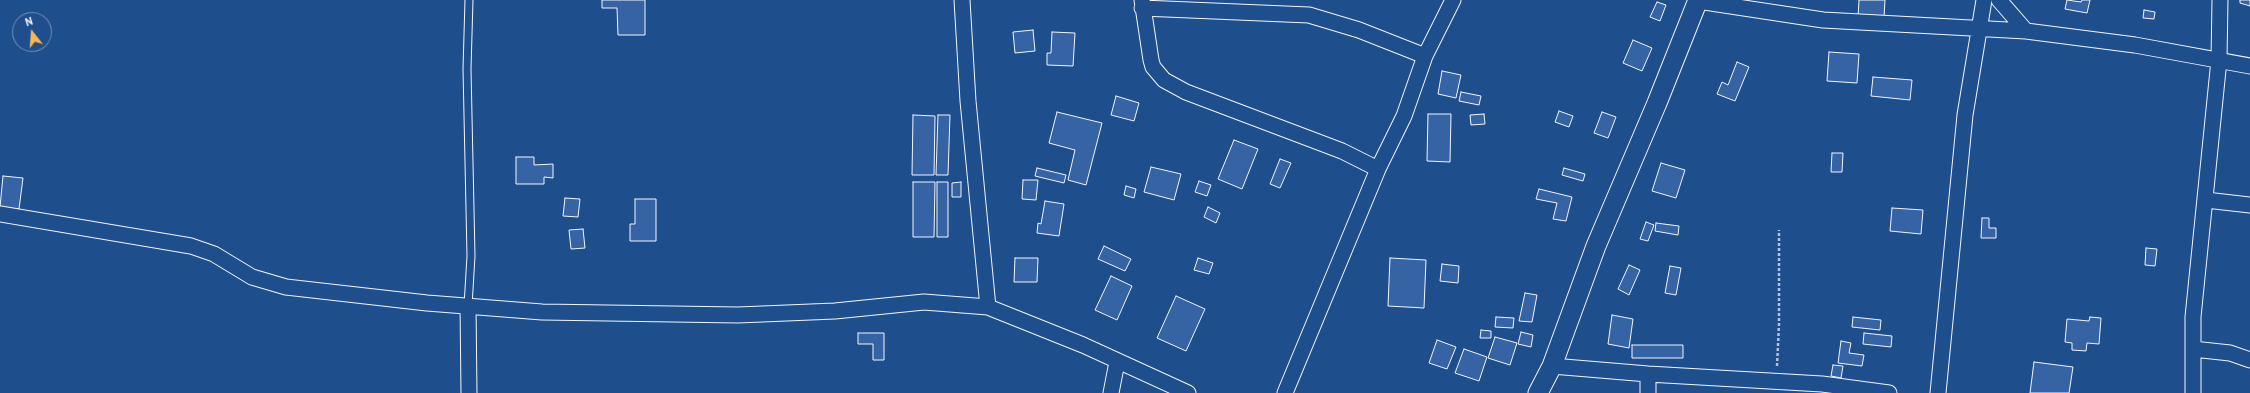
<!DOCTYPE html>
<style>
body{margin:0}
#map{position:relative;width:2250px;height:393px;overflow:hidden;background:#1f4e8c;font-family:"PT Sans",sans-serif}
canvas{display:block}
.north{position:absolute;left:12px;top:12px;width:40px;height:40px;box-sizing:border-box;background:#1f4e8c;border:1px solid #7391ba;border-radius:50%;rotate:343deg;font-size:11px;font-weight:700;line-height:16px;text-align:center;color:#f2f6ff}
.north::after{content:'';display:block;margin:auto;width:14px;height:18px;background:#ffb74d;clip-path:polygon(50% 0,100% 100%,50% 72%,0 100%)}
</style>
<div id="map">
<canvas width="2250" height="393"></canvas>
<div class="north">N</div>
</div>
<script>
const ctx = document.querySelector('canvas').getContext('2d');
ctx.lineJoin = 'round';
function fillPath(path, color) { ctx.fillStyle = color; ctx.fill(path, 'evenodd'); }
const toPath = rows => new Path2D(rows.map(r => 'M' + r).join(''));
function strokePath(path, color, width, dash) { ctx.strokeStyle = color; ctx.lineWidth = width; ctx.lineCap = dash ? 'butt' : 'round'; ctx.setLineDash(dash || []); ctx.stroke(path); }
const building = toPath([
 [602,0,645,0,645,35,618,35,617,8,602,8,602,0],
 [1859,0,1885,0,1884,18,1858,17,1859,0],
 [2067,0,2081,2,2082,0,2090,0,2087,13,2065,9,2067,0],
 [2240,0,2250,0,2250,6,2240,3,2240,0],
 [1657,2,1666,5,1660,21,1650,17,1657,2],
 [2144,10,2155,12,2154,19,2143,18,2144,10],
 [1033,30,1035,51,1015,53,1013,32,1033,30],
 [1052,32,1075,33,1073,66,1047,65,1047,53,1051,53,1052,32],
 [1633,40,1652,48,1642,71,1623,63,1633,40],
 [1829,52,1859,54,1857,83,1827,81,1829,52],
 [1737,62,1749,67,1735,101,1717,94,1722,82,1728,85,1737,62],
 [1442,71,1461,75,1456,98,1438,94,1442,71],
 [1873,77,1912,80,1910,100,1871,96,1873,77],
 [1461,92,1481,96,1479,105,1459,101,1461,92],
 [1116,96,1139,103,1134,121,1111,115,1116,96],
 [1559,111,1573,116,1569,127,1555,122,1559,111],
 [1057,112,1102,123,1086,185,1068,180,1075,150,1049,143,1057,112],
 [1602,112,1616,117,1608,138,1594,133,1602,112],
 [1428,114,1451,114,1450,162,1427,161,1428,114],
 [1484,114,1485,124,1471,125,1470,115,1484,114],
 [913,115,935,116,934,175,912,175,913,115],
 [938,115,950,115,948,175,936,175,938,115],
 [1234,140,1258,149,1242,189,1218,179,1234,140],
 [1832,153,1843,153,1842,172,1831,172,1832,153],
 [516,157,534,157,534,165,553,164,553,178,544,177,544,184,516,184,516,157],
 [1280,159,1291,163,1280,188,1270,184,1280,159],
 [1661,163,1685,170,1676,198,1652,191,1661,163],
 [1151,167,1181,174,1174,200,1144,192,1151,167],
 [1037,168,1066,175,1064,183,1035,176,1037,168],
 [1564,168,1585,174,1583,181,1562,175,1564,168],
 [3,176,23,178,19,209,0,207,3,176],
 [1023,180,1038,180,1036,200,1022,199,1023,180],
 [1199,181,1211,185,1207,196,1195,192,1199,181],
 [913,182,935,182,934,237,913,237,913,182],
 [937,182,948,182,948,237,937,237,937,182],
 [961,182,961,197,952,197,952,183,961,182],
 [1126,186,1136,189,1134,198,1124,195,1126,186],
 [1539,189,1572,197,1566,221,1553,219,1557,203,1536,199,1539,189],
 [565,198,580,199,578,217,563,216,565,198],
 [635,199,656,199,656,241,630,241,630,224,635,224,635,199],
 [1045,201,1064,204,1059,236,1037,233,1038,223,1041,224,1045,201],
 [1208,207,1220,213,1216,223,1204,217,1208,207],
 [1892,208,1923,210,1921,234,1890,231,1892,208],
 [1982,218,1989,218,1989,228,1996,228,1996,238,1981,238,1982,218],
 [1646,222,1654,225,1648,241,1640,239,1646,222],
 [1656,223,1679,226,1678,235,1655,231,1656,223],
 [583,229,585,248,571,249,569,230,583,229],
 [1104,246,1131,259,1125,271,1098,259,1104,246],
 [2146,248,2157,249,2155,266,2145,265,2146,248],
 [1015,258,1038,258,1037,282,1014,282,1015,258],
 [1198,258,1213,263,1209,274,1194,270,1198,258],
 [1390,258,1426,260,1424,308,1388,306,1390,258],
 [1442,264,1459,266,1458,283,1440,281,1442,264],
 [1629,265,1640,270,1629,295,1618,289,1629,265],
 [1670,266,1681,268,1676,295,1665,293,1670,266],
 [1111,276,1132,286,1117,320,1095,310,1111,276],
 [1525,293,1537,295,1532,322,1519,321,1525,293],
 [1176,296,1205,309,1186,351,1157,338,1176,296],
 [1612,315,1633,319,1629,348,1608,344,1612,315],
 [1496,317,1514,318,1513,328,1495,327,1496,317],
 [1853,317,1881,320,1880,330,1852,327,1853,317],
 [2090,317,2101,318,2099,344,2087,343,2086,351,2072,350,2072,343,2065,342,2067,319,2089,321,2090,317],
 [1481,330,1491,331,1491,338,1480,338,1481,330],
 [1521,332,1533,335,1531,347,1518,344,1521,332],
 [858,333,884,333,884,360,873,360,873,344,858,344,858,333],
 [1864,333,1892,336,1891,347,1863,344,1864,333],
 [1495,337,1517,343,1510,365,1488,358,1495,337],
 [1437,340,1456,347,1447,369,1429,363,1437,340],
 [1841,341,1851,343,1849,353,1864,355,1862,366,1838,363,1841,341],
 [1632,345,1683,345,1683,358,1632,358,1632,345],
 [1464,349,1487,357,1479,381,1455,373,1464,349],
 [2034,362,2073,367,2069,393,2030,393,2034,362],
 [1833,365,1843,366,1841,378,1831,376,1833,365]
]);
const path = toPath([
 [1777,366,1779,324,1779,230]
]);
const service = toPath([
 [468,306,471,256,467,69,469,0]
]);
const minor = toPath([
 [962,0,968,101,988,307],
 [1142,0,1151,60,1153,67,1164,80,1186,92,1342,151,1378,169],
 [1999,0,2026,31],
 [1698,1,1823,20,2026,31,2135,45,2250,66],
 [1142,8,1309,15,1359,30,1425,56],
 [2206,200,2250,205],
 [0,214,191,246,214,254,252,277,286,287,427,303,542,312,738,315,835,311,924,302,988,307,1083,345,1188,393],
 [468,306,469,393],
 [2193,349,2230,353,2250,360],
 [1552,366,1648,374,1822,384,1889,393],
 [1648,374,1648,393],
 [1111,393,1117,362],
 [1285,393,1378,169,1404,116,1425,56,1453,0],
 [1938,393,1965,115,1984,0],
 [2193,393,2193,317,2219,60,2220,0]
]);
const tertiary = toPath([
 [1538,393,1552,366,1596,246,1657,103,1698,0]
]);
fillPath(building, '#3563a3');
strokePath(building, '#f2f6ff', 1);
strokePath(service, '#f2f6ff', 9);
strokePath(minor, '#f2f6ff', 17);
strokePath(tertiary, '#f2f6ff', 21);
strokePath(path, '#b3c4dc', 2.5, [3, 2]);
strokePath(service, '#1f4e8c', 7);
strokePath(minor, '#1f4e8c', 15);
strokePath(tertiary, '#1f4e8c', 19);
</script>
